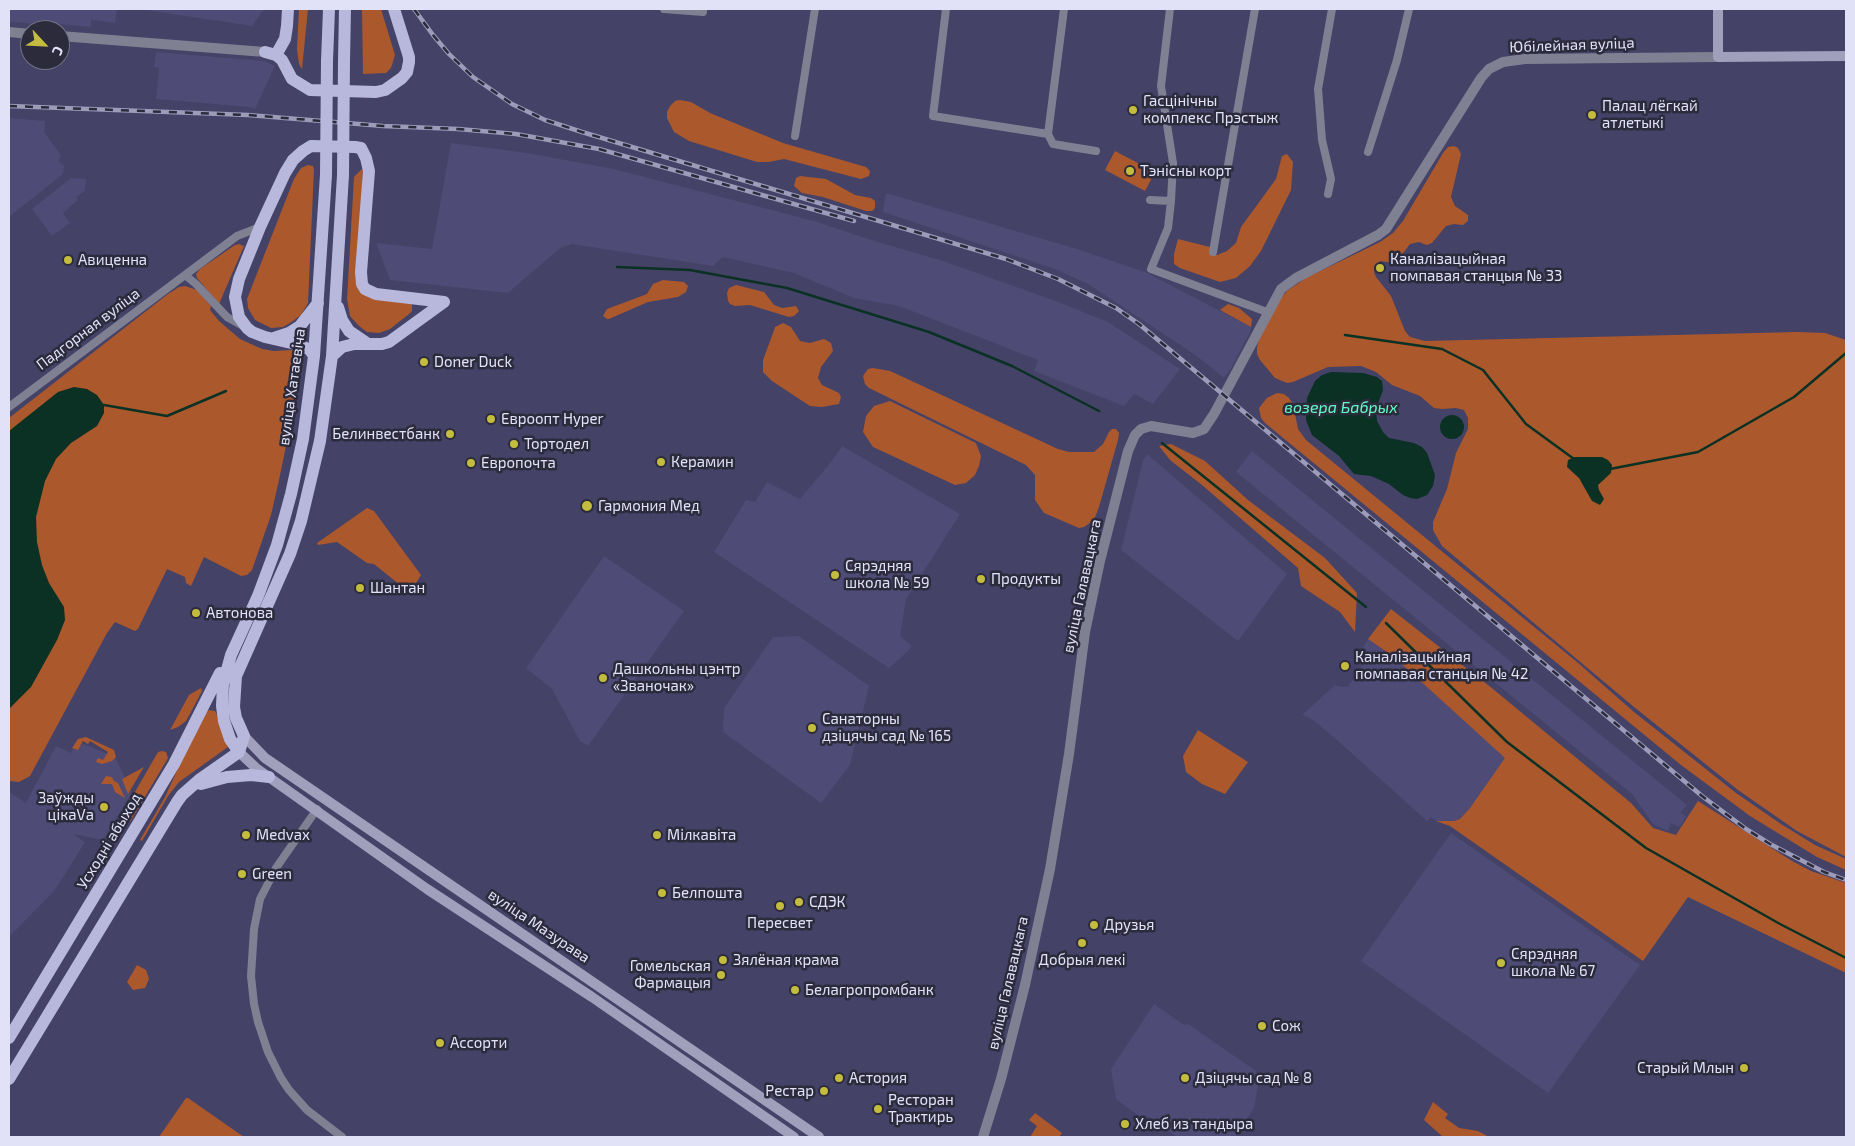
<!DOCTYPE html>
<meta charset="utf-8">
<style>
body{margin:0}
#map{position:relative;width:1855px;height:1146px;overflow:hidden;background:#444267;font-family:"Exo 2",sans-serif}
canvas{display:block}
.frame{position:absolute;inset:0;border:10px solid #e1e1f8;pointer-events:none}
.north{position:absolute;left:20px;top:20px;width:50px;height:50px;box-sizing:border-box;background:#2c2b3c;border:1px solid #747487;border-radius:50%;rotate:115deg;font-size:14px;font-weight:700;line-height:20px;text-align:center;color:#e1e1f8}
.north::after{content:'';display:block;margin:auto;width:18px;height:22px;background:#c4bc3e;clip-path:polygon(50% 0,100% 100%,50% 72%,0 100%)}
</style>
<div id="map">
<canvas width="1855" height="1146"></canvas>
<div class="frame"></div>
<div class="north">С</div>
</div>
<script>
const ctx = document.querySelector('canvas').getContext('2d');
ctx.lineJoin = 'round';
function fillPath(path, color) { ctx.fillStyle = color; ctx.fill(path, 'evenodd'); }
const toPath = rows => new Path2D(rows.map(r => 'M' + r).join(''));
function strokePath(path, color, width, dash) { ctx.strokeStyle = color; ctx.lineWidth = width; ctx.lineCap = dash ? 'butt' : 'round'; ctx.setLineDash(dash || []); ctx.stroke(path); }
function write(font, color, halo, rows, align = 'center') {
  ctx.font = font + ' "Exo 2",sans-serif'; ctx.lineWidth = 5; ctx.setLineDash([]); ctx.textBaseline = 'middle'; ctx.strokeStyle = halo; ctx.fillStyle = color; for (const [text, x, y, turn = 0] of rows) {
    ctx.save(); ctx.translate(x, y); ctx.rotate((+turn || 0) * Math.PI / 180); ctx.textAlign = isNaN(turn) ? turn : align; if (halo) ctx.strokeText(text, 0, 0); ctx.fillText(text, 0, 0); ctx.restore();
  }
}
const built = toPath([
 [9,9,117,9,115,23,91,20,91,27,39,22,39,24,9,22],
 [140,9,264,9,252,26],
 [156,52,264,61,275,66,255,109,250,107,156,99,159,68,154,67],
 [9,118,45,121,44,132,61,155,58,161,64,166,63,174,9,217],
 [451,143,527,153,614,169,814,221,868,239,943,261,1056,301,1108,322,1180,369,1153,404,1134,394,1124,406,1034,371,1038,360,899,306,854,298,794,273,723,257,713,266,572,244,560,248,508,293,390,280,376,243,432,249],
 [71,178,86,179,85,191,76,197,78,200,63,213,70,223,52,236,32,209],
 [886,193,1077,249,1145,272,1251,327,1250,332,1230,370,1224,378,1194,354,1088,284,1055,269,883,212],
 [842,446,960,514,906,599,900,636,912,646,907,652,889,668,714,552,746,500,755,502,767,482,800,499,831,462],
 [1252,451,1687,805,1680,813,1686,816,1680,827,1671,823,1668,831,1653,824,1632,794,1236,472],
 [1147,454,1287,574,1238,641,1121,550,1143,461],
 [604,556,684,611,588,746,580,741,552,689,526,668],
 [799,636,869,686,850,765,821,803,723,732,724,708,773,637],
 [1368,639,1394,657,1506,758,1470,808,1460,819,1454,821,1436,821,1431,817,1427,821,1337,740,1312,719,1302,715,1335,685,1341,687,1348,687,1368,657,1361,651],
 [84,744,115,757,132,792,103,840,73,834,85,842,66,873,54,891,9,937,9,792,26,803,56,746,71,753,74,748],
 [1451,833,1640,965,1548,1093,1361,961],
 [1154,1004,1184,1025,1188,1024,1256,1071,1258,1085,1254,1108,1235,1137,1177,1137,1149,1117,1143,1119,1116,1099,1111,1069]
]);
const green = toPath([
 [299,9,308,9,302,69,299,64,297,49],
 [362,9,381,9,395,55,391,68,386,73,363,74],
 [680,100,691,102,710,113,783,143,866,167,870,171,869,176,861,179,784,159,769,162,757,162,689,141,674,132,667,118,667,112,670,106,675,101],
 [1454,146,1458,148,1461,154,1451,197,1455,206,1468,215,1468,221,1463,225,1454,224,1446,226,1432,243,1427,245,1419,242,1410,244,1397,261,1394,263,1380,261,1374,268,1374,272,1376,277,1391,296,1405,331,1410,337,1425,341,1798,332,1825,333,1846,340,1846,857,1797,831,1738,790,1634,707,1442,546,1433,530,1433,522,1447,489,1456,453,1468,429,1468,418,1464,410,1456,408,1442,409,1434,408,1420,396,1392,385,1376,372,1361,366,1328,367,1293,382,1287,383,1275,378,1260,360,1257,354,1257,347,1259,339,1280,299,1287,291,1306,278,1380,242,1393,233,1403,221,1443,153,1448,147],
 [1115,151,1155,172,1145,191,1105,170],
 [1287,154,1293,162,1291,190,1261,251,1250,266,1236,278,1220,282,1180,268,1174,264,1174,254,1178,239,1210,247,1210,253,1217,255,1227,251,1236,243,1241,227,1276,179,1282,156],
 [308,165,313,166,314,169,308,303,301,315,290,323,283,327,271,328,255,320,248,308,247,299,294,179,301,168],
 [362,169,363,170,358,286,409,302,412,305,412,311,409,314,390,329,379,333,367,332,359,326,350,316,347,299,354,177],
 [800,176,826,179,855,195,871,198,875,201,875,208,872,211,866,211,823,197,802,193,794,186,796,178],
 [239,244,244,246,219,304,197,278,196,274,200,269,235,245],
 [663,280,684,282,688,286,686,292,678,297,648,302,609,319,607,319,603,316,607,309,647,294,653,284],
 [736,285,764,292,774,305,782,308,796,306,799,311,794,316,789,317,750,305,735,306,730,304,728,301,727,293,729,288],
 [185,286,197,290,211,306,210,310,219,321,240,339,262,349,274,351,292,350,299,356,291,422,279,480,271,515,252,570,247,575,241,576,204,557,191,586,186,583,185,577,167,569,138,629,135,631,115,622,107,633,30,776,19,782,9,781,9,418,168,294,179,287],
 [1228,304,1239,308,1252,319,1251,327,1220,310],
 [783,323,791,327,800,341,810,343,824,339,831,343,833,351,821,367,818,378,822,385,839,393,841,397,839,404,822,407,810,406,772,381,763,372,763,360,773,333,775,327],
 [873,368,890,371,903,377,1058,449,1069,452,1094,452,1103,444,1109,432,1112,429,1116,429,1119,433,1118,440,1099,507,1094,520,1084,527,1079,528,1044,513,1035,500,1035,475,1026,465,869,388,865,384,863,376,868,369],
 [1277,393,1284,394,1289,398,1293,404,1298,429,1306,440,1577,662,1634,712,1736,793,1781,824,1815,845,1846,859,1846,870,1817,857,1750,816,1681,765,1265,423,1261,418,1259,408,1267,398],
 [890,401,976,443,981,456,979,466,975,475,966,483,955,485,873,447,863,432,866,416,874,406],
 [1171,444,1205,461,1248,500,1325,558,1357,593,1355,632,1340,612,1301,586,1298,568,1202,485,1170,460,1159,446],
 [367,508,374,511,421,575,410,593,374,564,367,563,337,542,318,545,317,543],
 [1391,609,1493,689,1631,803,1653,828,1676,835,1698,801,1792,861,1811,871,1846,883,1846,973,1688,897,1643,961,1450,826,1436,821,1454,821,1460,819,1470,808,1505,758,1394,657,1368,639],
 [201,688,202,691,186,721,178,727,170,730,189,695],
 [209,710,215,711,217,715,228,747,179,782,168,796,142,841,140,840,165,797,202,716],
 [1198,730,1248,762,1225,794,1202,784,1186,772,1183,756],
 [86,737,114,750,116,757,112,761,102,764,96,762,98,758,103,760,108,752,90,741,88,744,83,741,78,750,72,748,78,739],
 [162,751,166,752,168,758,130,822,124,811,158,752],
 [144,767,128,794,122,779],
 [106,776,112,777,114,781,118,783,125,798,115,792,112,784,101,784],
 [137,965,146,970,149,979,145,988,133,990,127,982],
 [186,1098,188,1098,244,1137,159,1137],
 [1433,1102,1448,1114,1445,1118,1459,1128,1478,1131,1489,1137,1443,1137,1424,1120],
 [1035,1113,1062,1133,1059,1137,1030,1137,1037,1126,1029,1120]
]);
const water = toPath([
 [1331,372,1363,373,1377,377,1382,381,1383,390,1376,409,1377,421,1383,432,1389,438,1414,443,1422,447,1427,453,1435,475,1433,486,1427,495,1417,499,1410,498,1403,495,1389,484,1371,476,1354,474,1339,456,1312,435,1306,420,1307,398,1315,381,1322,375],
 [74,387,87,389,97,395,104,405,104,413,97,426,71,443,56,459,45,481,36,517,37,542,42,565,49,583,64,607,65,620,57,640,31,687,9,709,9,431,58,392],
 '1440 427a12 12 0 1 1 24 0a12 12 0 1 1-24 0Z',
 [1575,457,1602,457,1608,460,1612,465,1611,473,1598,485,1599,490,1604,499,1600,505,1592,501,1579,478,1567,467,1568,460]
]);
const stream = toPath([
 [617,267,690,270,787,288,929,332,1012,366,1099,411],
 [1345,335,1442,349,1483,370,1526,424,1574,459],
 [104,405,167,416,226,391],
 [1162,443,1366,607],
 [1610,469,1698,452,1794,397,1846,353],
 [1386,623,1507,742,1646,848,1780,924,1846,958]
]);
const minor = toPath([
 [664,9,703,12,703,9],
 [946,9,933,116,1048,134],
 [1064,9,1048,134,1053,144,1096,151],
 [1170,9,1161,86,1173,163,1171,201,1168,228,1151,269,1267,312],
 [795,136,815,9],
 [1368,152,1397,60,1409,9],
 [1328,194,1331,179,1322,140,1318,89,1332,9],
 [1150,200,1171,201],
 [1213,252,1255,9],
 [185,275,196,284,227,317,243,326],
 [9,407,237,236,260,227],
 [317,809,276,868,260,899,254,929,251,976,254,1004,258,1022,268,1052,281,1078,289,1090,307,1110,342,1137]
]);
const tertiary = toPath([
 [9,32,30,34],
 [60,36,265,52],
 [983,1137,1001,1079,1025,985,1050,869,1069,754,1085,632,1100,561,1128,451,1135,435,1141,429,1151,426,1193,433,1204,429,1214,414,1281,289,1296,278,1378,235,1386,229,1481,78,1489,69,1503,62,1525,59,1718,57]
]);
const secondary = toPath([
 [1718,9,1718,57,1846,56],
 [244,736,265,758,819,1137],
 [239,752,256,768,427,889,592,997,794,1137]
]);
const primary = toPath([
 [265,52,276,55,282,60,292,79,310,90,376,92,385,90,402,78,407,72,409,62,409,57,394,9],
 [276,55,285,39,287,26,288,9],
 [327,61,329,9],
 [344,61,345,9],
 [338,307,342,320,349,331,368,344],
 [274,338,289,333,300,326,318,303],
 [314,356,310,350,300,345,265,337,252,332,247,328,239,317,235,297,239,279,260,227,285,173,293,160,303,151,311,146,355,147,361,148,366,158,369,171,361,272,362,284,365,289,376,294,444,302],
 [332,356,342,347,354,344,382,344,389,342,444,302],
 [239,752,244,736,236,718,234,707,236,676,290,554,301,521,320,441,332,356,343,175],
 [239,752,230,739,224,721,222,706,223,684,231,655,258,596,277,545,291,494,303,439,314,356,326,175],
 [201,784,227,777,251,775,269,777],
 [9,1038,174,764,220,673],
 [9,1079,177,802,182,795,199,780,239,752]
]);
const rail = toPath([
 [414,9,433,35,449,54,473,77,512,104,545,120,582,132,1006,259,1058,279,1116,308,1139,324,1702,796,1746,829,1770,844,1824,872,1846,880],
 [9,106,248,115,383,126,458,129,516,134,599,149,854,221]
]);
const primaryBridge = toPath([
 [326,175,327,61],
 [343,175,344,61]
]);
const markers = [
 [1133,110,5,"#c4bc3e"],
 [1592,115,5,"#c4bc3e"],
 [1130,171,5,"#c4bc3e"],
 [68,260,5,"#c4bc3e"],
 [1380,268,5,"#c4bc3e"],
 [424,362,5,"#c4bc3e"],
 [491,419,5,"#c4bc3e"],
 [450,434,5,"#c4bc3e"],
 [514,444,5,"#c4bc3e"],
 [661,462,5,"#c4bc3e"],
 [471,463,5,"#c4bc3e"],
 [587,506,6,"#c4bc3e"],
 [835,575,5,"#c4bc3e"],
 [981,579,5,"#c4bc3e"],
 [360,588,5,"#c4bc3e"],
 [196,613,5,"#c4bc3e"],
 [1345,666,5,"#c4bc3e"],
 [603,678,5,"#c4bc3e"],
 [812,728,5,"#c4bc3e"],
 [104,807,5,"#c4bc3e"],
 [246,835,5,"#c4bc3e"],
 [657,835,5,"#c4bc3e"],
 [242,874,5,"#c4bc3e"],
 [662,893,5,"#c4bc3e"],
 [799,902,5,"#c4bc3e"],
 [780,906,5,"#c4bc3e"],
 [1094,925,5,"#c4bc3e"],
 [1082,943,5,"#c4bc3e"],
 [723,960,5,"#c4bc3e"],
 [1501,963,5,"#c4bc3e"],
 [721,975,5,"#c4bc3e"],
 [795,990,5,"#c4bc3e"],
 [1262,1026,5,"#c4bc3e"],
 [440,1043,5,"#c4bc3e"],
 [1744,1068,5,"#c4bc3e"],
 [839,1078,5,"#c4bc3e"],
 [1185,1078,5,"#c4bc3e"],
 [824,1091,5,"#c4bc3e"],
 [878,1109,5,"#c4bc3e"],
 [1125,1124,5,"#c4bc3e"]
];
const streetNames = [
 ["Юбілейная вуліца",1572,45,-2],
 ["Падгорная вуліца",88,329,-37],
 ["вуліца Хатаевіча",292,387,-82],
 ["вуліца Галавацкага",1082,586,-78],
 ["Усходні абыход",109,841,-59],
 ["вуліца Мазурава",539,926,34],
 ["вуліца Галавацкага",1008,983,-77]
];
const poiNames = [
 ["Гасцінічны",1143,101],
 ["комплекс Прэстыж",1143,118],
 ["Палац лёгкай",1602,106],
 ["атлетыкі",1602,123],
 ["Тэнісны корт",1140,171],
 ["Каналізацыйная",1390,259],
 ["помпавая станцыя № 33",1390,276],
 ["Авиценна",78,260],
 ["Doner Duck",434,362],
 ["Евроопт Hyper",501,419],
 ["Белинвестбанк",440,434,"right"],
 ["Тортодел",524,444],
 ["Керамин",671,462],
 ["Европочта",481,463],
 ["Гармония Мед",598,506],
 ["Сярэдняя",845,566],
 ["школа № 59",845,583],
 ["Продукты",991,579],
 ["Шантан",370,588],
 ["Автонова",206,613],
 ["Каналізацыйная",1355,657],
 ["помпавая станцыя № 42",1355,674],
 ["Дашкольны цэнтр",613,669],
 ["«Званочак»",613,686],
 ["Санаторны",822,719],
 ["дзіцячы сад № 165",822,736],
 ["Заўжды",94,798,"right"],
 ["цікаVа",94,815,"right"],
 ["Medvax",256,835],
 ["Мілкавіта",667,835],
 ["Green",252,874],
 ["Белпошта",672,893],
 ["СДЭК",809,902],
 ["Пересвет",780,923,"center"],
 ["Друзья",1104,925],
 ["Сярэдняя",1511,954],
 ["школа № 67",1511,971],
 ["Зялёная крама",733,960],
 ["Добрыя лекі",1082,960,"center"],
 ["Гомельская",711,966,"right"],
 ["Фармацыя",711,983,"right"],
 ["Белагропромбанк",805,990],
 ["Сож",1272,1026],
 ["Ассорти",450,1043],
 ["Старый Млын",1734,1068,"right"],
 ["Астория",849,1078],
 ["Дзіцячы сад № 8",1195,1078],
 ["Рестар",814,1091,"right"],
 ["Ресторан",888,1100],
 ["Трактирь",888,1117],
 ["Хлеб из тандыра",1135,1124]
];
const waterNames = [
 ["возера Бабрых",1341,408]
];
fillPath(built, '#4e4b76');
fillPath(green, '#ac582d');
fillPath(water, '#0a3123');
strokePath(stream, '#0a3123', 2.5);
strokePath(minor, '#808093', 8);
strokePath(tertiary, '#808093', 10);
strokePath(secondary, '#a09fbc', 10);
strokePath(primary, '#b8b7dc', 12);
strokePath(rail, '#9c9bb9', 4.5);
strokePath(rail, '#2c2b3c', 2.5, [8]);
strokePath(primaryBridge, '#b8b7dc', 12);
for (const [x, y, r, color] of markers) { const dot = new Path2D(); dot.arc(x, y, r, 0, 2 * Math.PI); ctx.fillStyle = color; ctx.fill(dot); strokePath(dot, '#2c2b3c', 2); }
write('15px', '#e1e1f8', '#2c2b3c', streetNames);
write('15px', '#e1e1f8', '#2c2b3c', poiNames, 'left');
write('italic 16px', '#5ffdc5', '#2c2b3c', waterNames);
</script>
